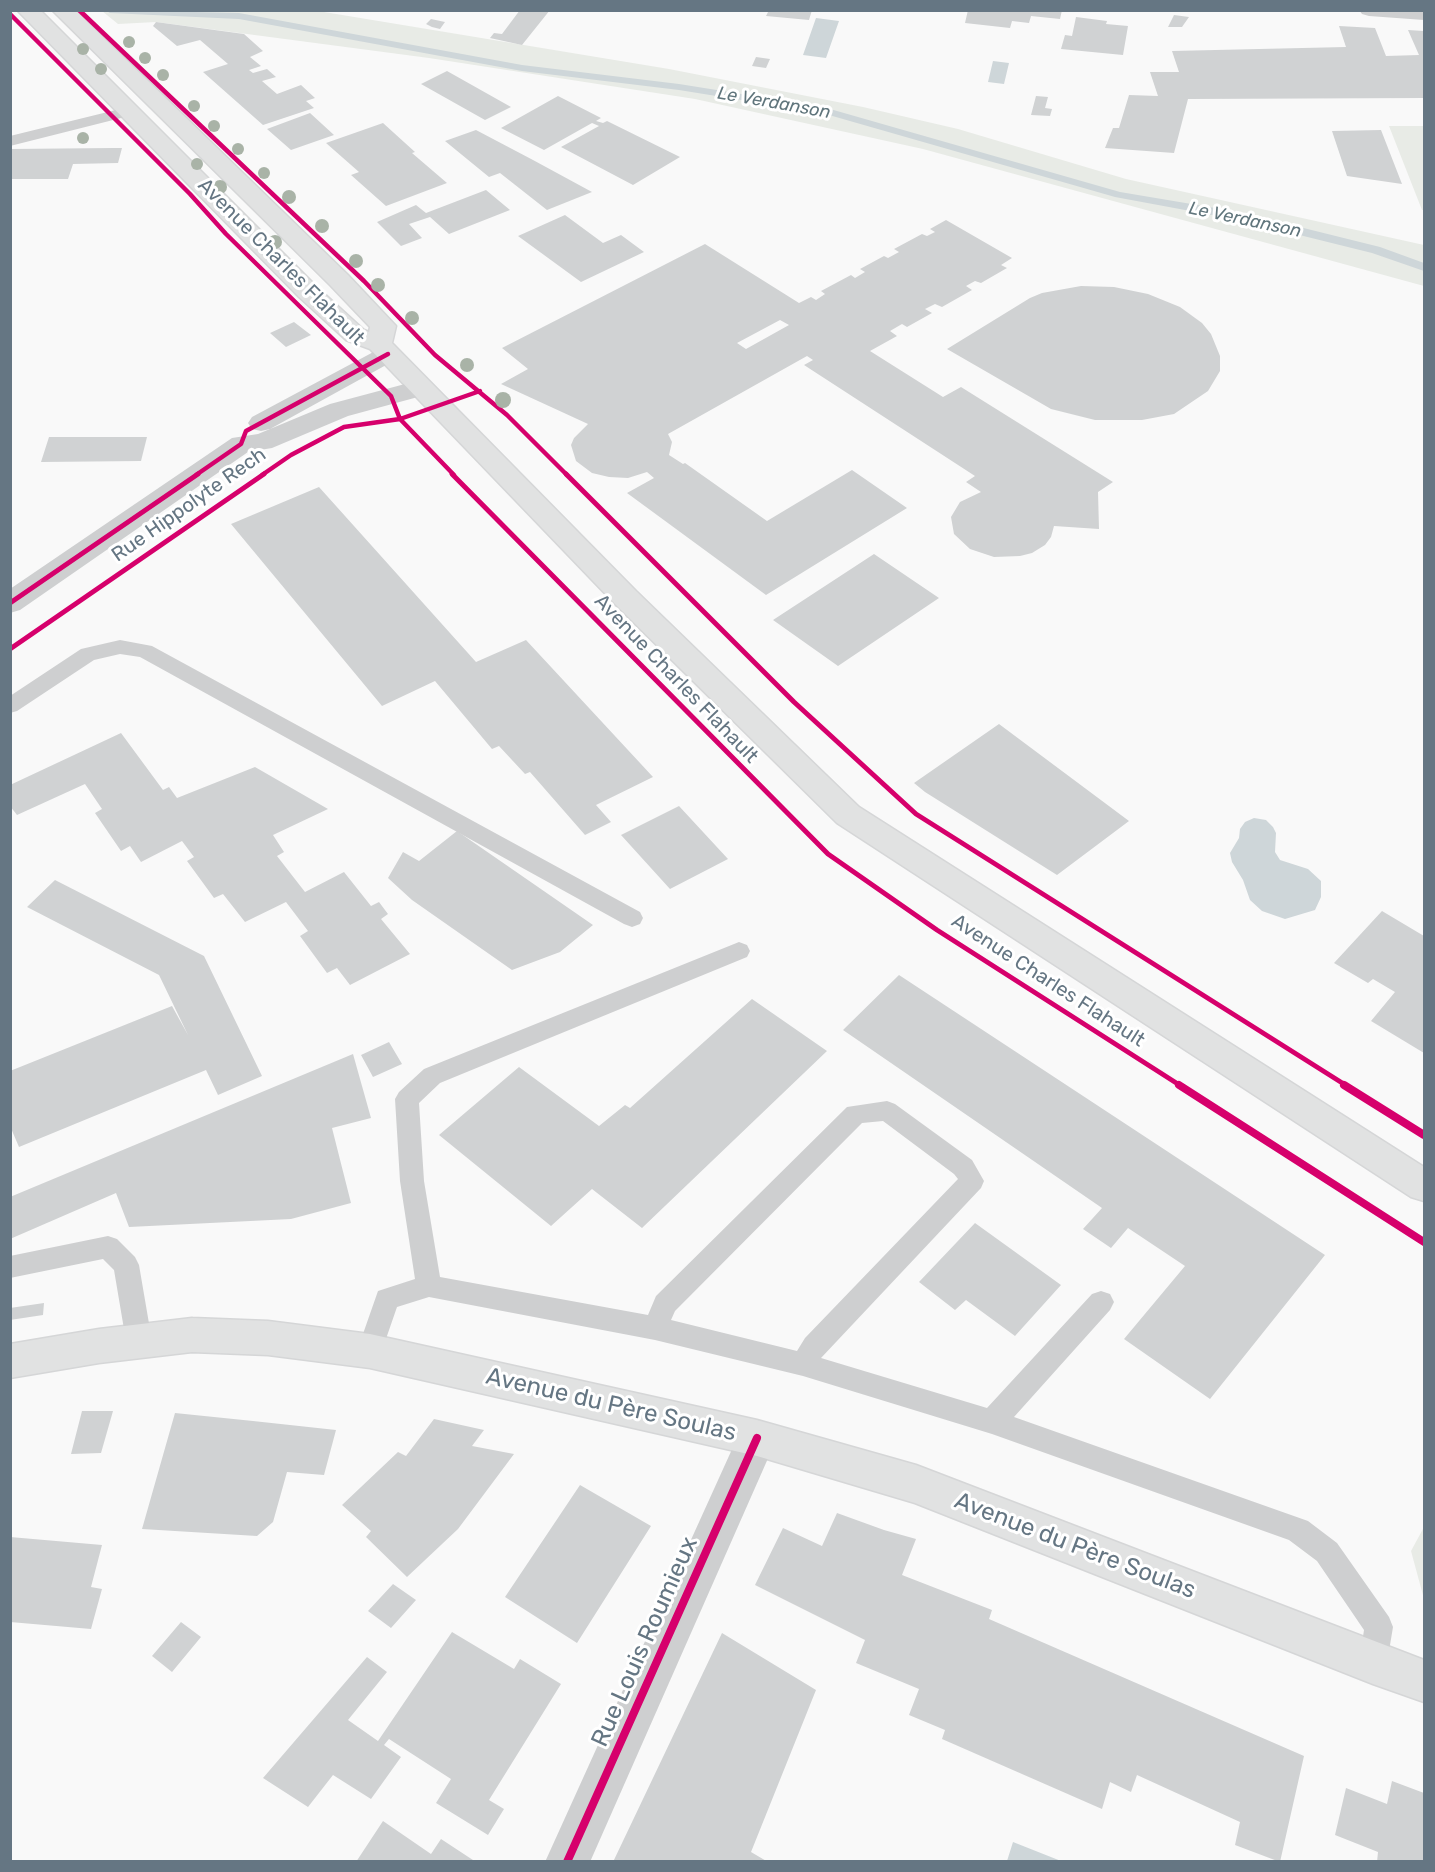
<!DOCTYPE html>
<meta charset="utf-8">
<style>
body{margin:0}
#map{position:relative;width:1435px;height:1872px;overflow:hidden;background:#f9f9f9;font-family:Rubik,sans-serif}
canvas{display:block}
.frame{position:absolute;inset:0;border:12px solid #657683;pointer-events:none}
</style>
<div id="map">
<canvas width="1435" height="1872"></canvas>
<div class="frame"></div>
</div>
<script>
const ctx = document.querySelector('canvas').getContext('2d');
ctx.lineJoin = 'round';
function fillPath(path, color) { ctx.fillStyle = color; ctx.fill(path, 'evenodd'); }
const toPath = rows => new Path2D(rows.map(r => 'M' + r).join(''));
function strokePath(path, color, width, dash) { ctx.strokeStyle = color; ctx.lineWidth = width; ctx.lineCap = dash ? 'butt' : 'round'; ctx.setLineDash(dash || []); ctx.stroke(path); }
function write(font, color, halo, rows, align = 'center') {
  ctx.font = font + ' Rubik,sans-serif'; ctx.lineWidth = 6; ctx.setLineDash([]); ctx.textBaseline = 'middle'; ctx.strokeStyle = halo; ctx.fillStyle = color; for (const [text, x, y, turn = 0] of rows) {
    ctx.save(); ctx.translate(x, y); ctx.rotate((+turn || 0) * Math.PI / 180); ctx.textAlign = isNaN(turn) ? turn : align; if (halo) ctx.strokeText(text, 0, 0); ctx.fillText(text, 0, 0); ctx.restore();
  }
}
const green = toPath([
 [102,11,318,11,669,69,863,107,958,129,1126,179,1424,245,1424,286,923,149,695,99,429,58,156,22,118,24],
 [1389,126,1424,126,1424,210,1422,210],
 [1424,1527,1424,1599,1411,1551]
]);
const water = toPath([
 [816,18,839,21,826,58,803,55],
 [993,61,1009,63,1004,84,988,82],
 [1254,818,1266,820,1273,827,1276,833,1275,852,1280,860,1308,869,1321,881,1321,897,1315,910,1285,919,1262,911,1250,900,1243,880,1232,862,1230,853,1239,838,1240,829,1245,822],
 [1013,1842,1061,1861,1007,1861]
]);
const stream = toPath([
 [105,10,239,13,522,65,679,84,823,107,1120,192,1239,212,1380,247,1424,263,1424,271,1372,253,1239,220,1115,197,822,113,679,90,522,71,239,19,110,13,105,10]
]);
const building = toPath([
 [520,10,550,10,522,45,490,38,494,33,502,34],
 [769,10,812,10,809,20,766,16],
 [968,10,1062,10,1060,19,1031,16,1029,23,1012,21,1010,28,965,23],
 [1174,15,1189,17,1182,27,1168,27],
 [1076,17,1107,21,1106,24,1128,26,1123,55,1061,49,1065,35,1072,36],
 [431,19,445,22,440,29,432,27,426,24],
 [156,22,244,34,263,51,250,57,261,66,249,70,253,73,267,69,276,77,262,81,277,94,301,85,315,98,306,101,314,108,263,125,203,72,228,64,200,40,177,46,153,26],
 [1339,26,1375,28,1386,56,1419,55,1408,30,1424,31,1424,98,1188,99,1174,153,1105,148,1113,128,1119,128,1129,95,1158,96,1150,72,1179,72,1172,51,1346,47],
 [756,57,770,59,766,68,752,66],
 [447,71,511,107,485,120,421,84],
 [558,96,601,118,596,121,603,123,607,121,680,157,633,185,561,147,599,126,592,123,544,150,501,128],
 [1036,96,1048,97,1045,108,1052,109,1050,116,1031,115],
 [310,113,334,135,291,150,267,129],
 [383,123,415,152,412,153,447,183,386,206,351,175,359,172,326,143],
 [476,130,533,160,592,192,547,210,500,173,489,177,445,141],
 [1381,130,1402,184,1347,176,1332,131],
 [113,148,122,148,118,163,73,164,68,179,10,179,10,149],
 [486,190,510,210,449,234,430,217,409,224,422,238,401,246,377,222,416,205,426,213],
 [565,215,603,243,621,235,644,252,581,282,518,236],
 [946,220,1012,258,1001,265,1007,268,981,283,975,281,966,286,972,290,942,307,935,304,925,309,932,313,907,327,902,324,890,331,897,336,870,351,943,397,961,387,1113,482,1098,492,1099,529,1054,526,1051,537,1045,545,1032,553,1020,556,994,557,970,549,954,534,951,517,960,502,981,492,966,482,975,476,804,365,813,360,807,356,668,434,672,442,669,455,683,464,685,463,767,521,852,470,907,508,766,595,627,493,654,478,647,472,628,478,609,477,592,473,576,461,571,445,574,438,588,424,501,384,528,369,502,348,705,244,799,303,811,297,816,300,825,294,821,291,851,275,855,278,865,272,860,269,884,256,888,258,899,252,894,249,922,234,927,236,935,232,930,229],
 [780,320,789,325,746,349,737,343],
 [1081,286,1114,287,1148,294,1180,307,1202,323,1211,334,1220,356,1220,371,1208,391,1174,414,1142,420,1095,420,1051,409,947,349,1030,298,1042,293],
 [294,322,311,335,286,347,270,333],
 [49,437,147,437,141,461,41,462],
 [319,487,476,662,526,640,653,777,596,805,611,822,585,835,530,772,525,774,499,746,492,749,435,681,382,706,231,524],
 [874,554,939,598,838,666,773,620],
 [999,724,1129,821,1057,875,925,792,914,783],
 [121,733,163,790,169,787,177,798,255,767,328,809,273,835,284,852,277,856,305,892,344,872,371,906,379,902,388,914,381,919,410,954,350,985,337,968,327,973,300,936,308,931,286,902,245,922,223,894,214,898,187,861,194,857,182,841,141,862,130,846,121,851,95,813,102,809,85,784,17,815,10,806,10,785],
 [679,806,728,859,670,889,621,835],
 [457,831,593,925,560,952,512,970,412,900,388,878,403,852,419,861],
 [55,880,204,956,262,1076,218,1095,206,1070,19,1147,10,1126,10,1071,172,1006,188,1035,159,975,27,907],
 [1382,911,1424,936,1424,1053,1371,1021,1395,992,1373,979,1368,983,1334,963],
 [899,975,1325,1255,1210,1399,1124,1339,1185,1266,1128,1228,1111,1248,1083,1229,1102,1208,843,1030],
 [752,999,827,1051,642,1228,592,1189,551,1226,439,1135,519,1067,599,1126,625,1105,630,1108],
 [389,1042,402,1064,373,1077,361,1055],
 [353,1054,371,1118,332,1128,351,1203,291,1219,129,1227,116,1193,10,1239,10,1197],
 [975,1223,1061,1285,1015,1336,966,1300,955,1310,919,1282],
 [44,1303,43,1315,10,1320,10,1308],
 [82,1411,113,1411,101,1453,71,1454],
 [175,1413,253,1421,336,1430,324,1475,287,1472,273,1522,257,1536,142,1529],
 [434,1419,484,1430,472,1446,514,1454,458,1529,407,1577,366,1537,371,1531,342,1505,398,1452,406,1456],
 [580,1485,651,1526,577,1643,505,1597],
 [837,1513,884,1530,916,1539,902,1575,992,1610,989,1619,1304,1756,1280,1862,1235,1845,1240,1822,1137,1775,1131,1792,1110,1782,1102,1809,942,1739,945,1730,909,1715,919,1689,856,1663,865,1640,755,1585,783,1528,822,1546],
 [10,1537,102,1545,91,1587,102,1589,91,1629,10,1622],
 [393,1584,416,1600,391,1628,368,1611],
 [181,1622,201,1637,172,1672,152,1656],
 [452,1632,514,1669,520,1659,561,1684,489,1800,504,1809,488,1835,436,1803,451,1779,389,1739,384,1745,401,1757,371,1799,333,1775,308,1807,263,1778,367,1657,387,1672,348,1720,378,1741],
 [722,1633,816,1690,751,1852,768,1862,613,1862],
 [1392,1781,1424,1793,1424,1862,1377,1862,1378,1852,1335,1835,1346,1788,1387,1804],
 [383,1821,431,1854,441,1839,476,1862,356,1862]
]);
const service = toPath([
 [128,107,133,109,136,112,133,115,10,146,10,136,128,107],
 [120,640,152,646,640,912,643,918,640,924,632,927,624,924,140,657,120,654,94,660,17,711,10,713,10,696,81,649,120,640],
 [739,942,747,945,750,951,747,957,440,1083,419,1103,424,1181,440,1277,648,1315,656,1296,847,1107,887,1101,895,1104,972,1160,984,1181,981,1188,821,1358,987,1408,1092,1294,1101,1291,1110,1294,1114,1302,1110,1310,1014,1417,1308,1521,1337,1543,1389,1617,1393,1627,1387,1663,1383,1673,1373,1677,1363,1673,1359,1663,1364,1630,1317,1561,1289,1540,992,1434,803,1376,655,1340,429,1297,397,1307,379,1359,370,1363,361,1359,357,1351,378,1291,415,1279,400,1181,395,1099,399,1092,424,1069,739,942],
 [883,1121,954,1174,958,1179,805,1338,797,1351,671,1320,675,1311,862,1123,883,1121],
 [108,1236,117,1239,135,1257,139,1265,152,1341,148,1349,139,1353,130,1349,126,1341,114,1270,103,1259,10,1278,10,1256,108,1236]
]);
const minor = toPath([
 [1359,10,1424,10,1424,20,1369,16,1362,14,1359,10],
 [388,346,397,349,401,354,397,359,270,429,261,431,252,429,248,423,252,417,379,349,388,346],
 [420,380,429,382,433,388,429,394,348,416,272,448,248,452,20,610,10,613,10,589,232,438,258,434,330,404,420,380],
 [757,1420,771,1425,777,1438,590,1862,545,1862,743,1425,757,1420]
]);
const secondary = toPath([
 [17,10,40,10,317,287,364,330,369,332,370,327,330,285,52,10,75,10,348,275,396,326,392,343,636,591,859,807,1424,1167,1424,1201,1411,1197,837,823,616,605,370,349,346,340,299,297,17,10],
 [192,1318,268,1321,370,1334,757,1420,916,1465,1424,1660,1424,1702,1373,1684,915,1503,757,1456,370,1368,268,1355,192,1352,99,1363,10,1378,10,1344,99,1329,192,1318]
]);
const cyclewayFar2 = toPath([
 [79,10,364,281,435,355,507,415,567,475],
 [10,14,190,194,226,234,391,396,400,419,454,475],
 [196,475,241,444,246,431,388,354],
 [262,475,291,455,344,427,400,419,480,391]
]);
const cyclewayFar1 = toPath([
 [452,474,828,854,937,930,1181,1086],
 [566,474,794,702,916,814,1347,1086],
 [10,603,198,474],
 [10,649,264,474]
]);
const cycleway = toPath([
 [1179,1085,1424,1242],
 [1344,1085,1424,1135],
 [567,1862,757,1438]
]);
const trees = [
 [129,42,6],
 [83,49,6],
 [145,58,6],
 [101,69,6],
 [163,75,6],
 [194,106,6],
 [214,126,6],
 [83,138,6],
 [238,149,6],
 [197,164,6],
 [264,173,6],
 [220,187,7],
 [289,197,7],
 [322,226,7],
 [275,242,7],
 [356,261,7],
 [378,285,7],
 [412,318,7],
 [467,365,7],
 [503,400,8]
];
const farWaternames = [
 ["Le Verdanson",774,103,10],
 ["Le Verdanson",1245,220,12]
];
const streetNames = [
 ["Avenue Charles Flahault",281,262,45],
 ["Rue Hippolyte Rech",189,505,-35],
 ["Avenue Charles Flahault",676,679,46],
 ["Avenue Charles Flahault",1048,981,33]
];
const nearStreetnames = [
 ["Avenue du Père Soulas",611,1405,13],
 ["Avenue du Père Soulas",1075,1546,21],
 ["Rue Louis Roumieux",645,1642,-66]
];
fillPath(green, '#e8ebe6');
fillPath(water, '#ced6d9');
fillPath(stream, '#ced6d9');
fillPath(building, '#d0d2d3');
strokePath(secondary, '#d5d6d7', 3);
fillPath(service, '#cecfd0');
fillPath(minor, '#cecfd0');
fillPath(secondary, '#e1e2e2');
strokePath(cyclewayFar2, '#d6006c', 4.5);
strokePath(cyclewayFar1, '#d6006c', 5);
strokePath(cycleway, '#d6006c', 8);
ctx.fillStyle = '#a9b3a7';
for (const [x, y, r] of trees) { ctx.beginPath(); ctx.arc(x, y, r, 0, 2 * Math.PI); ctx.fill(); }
write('italic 18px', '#60757c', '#fff', farWaternames);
write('20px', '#657683', '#fff', streetNames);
write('24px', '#657683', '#fff', nearStreetnames);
</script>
